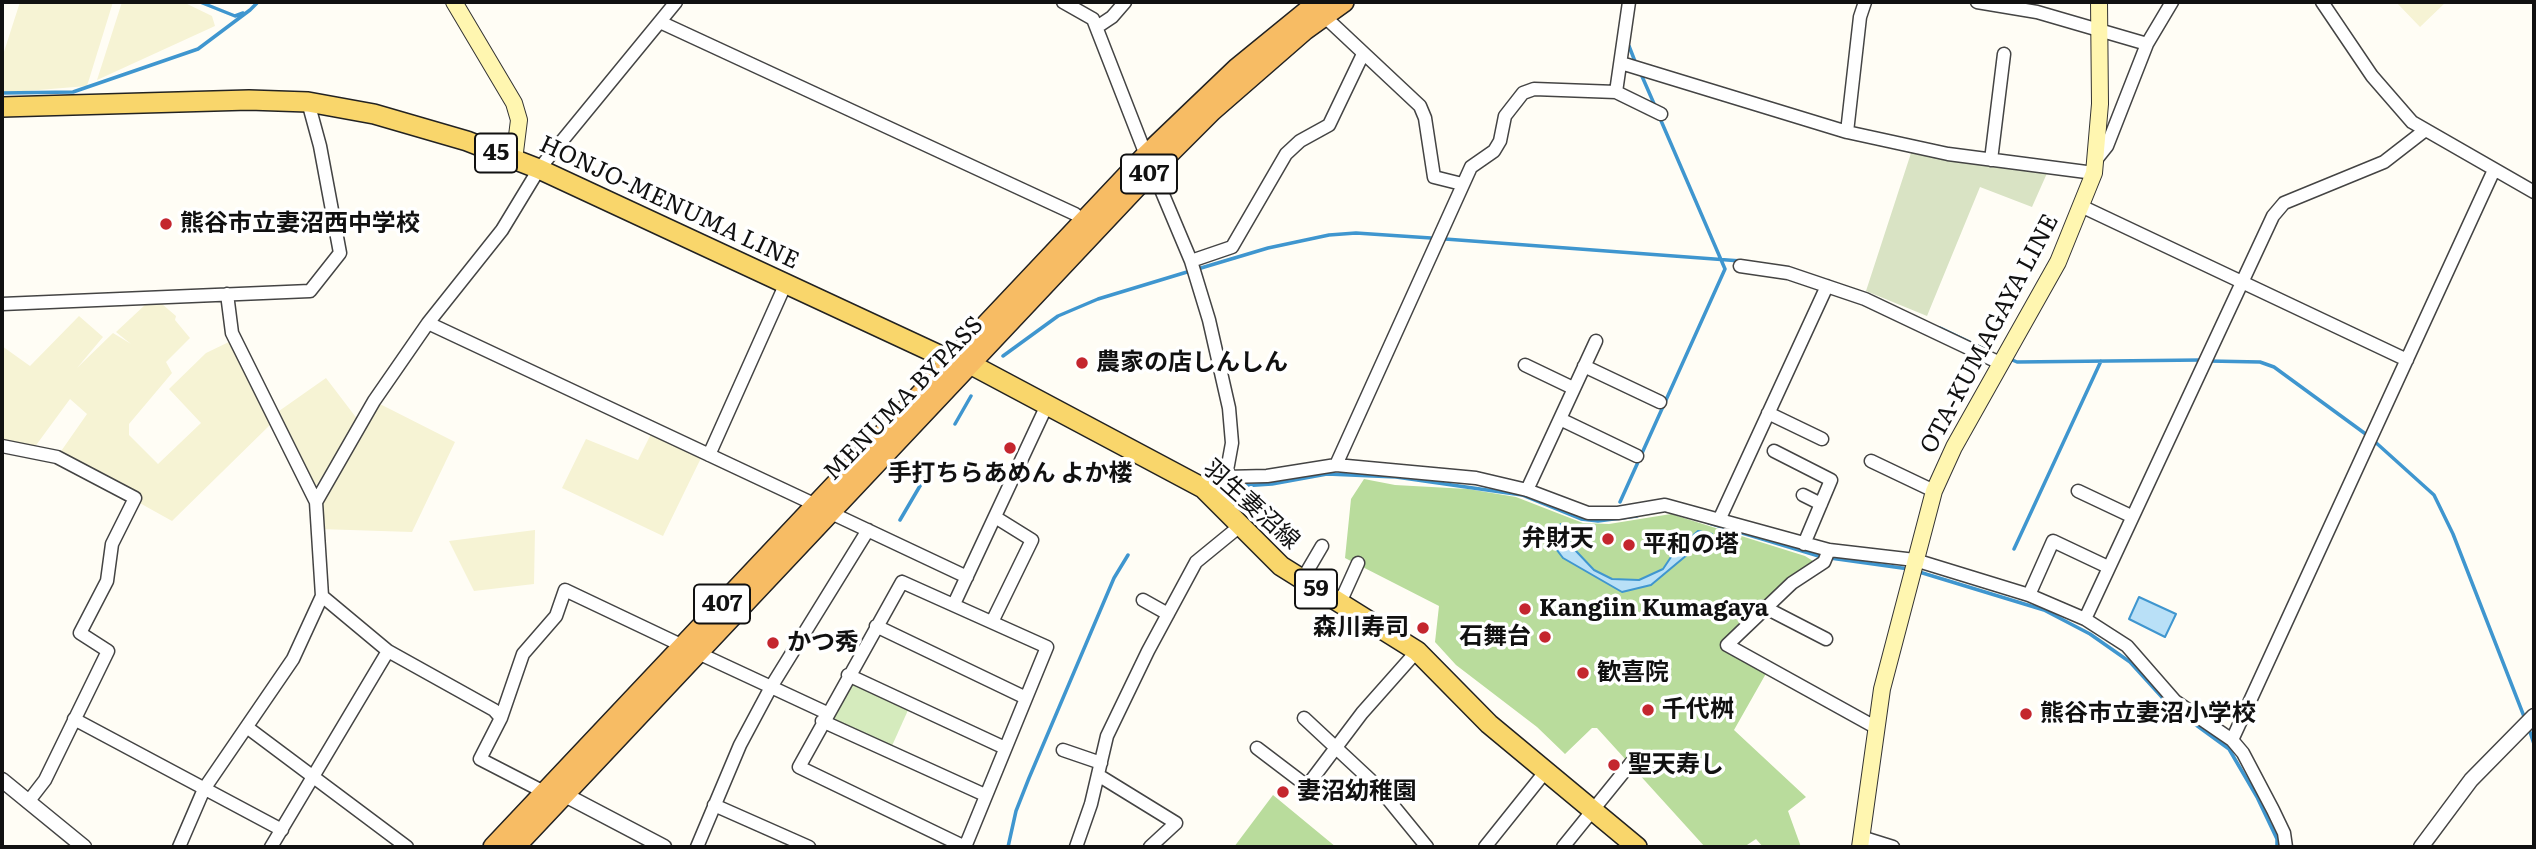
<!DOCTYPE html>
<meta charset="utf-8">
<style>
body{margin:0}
#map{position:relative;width:2536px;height:849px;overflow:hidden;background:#fffdf5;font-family:Literata,serif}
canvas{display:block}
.frame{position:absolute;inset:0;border:4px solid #111;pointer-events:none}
</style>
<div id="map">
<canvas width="2536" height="849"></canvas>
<div class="frame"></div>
</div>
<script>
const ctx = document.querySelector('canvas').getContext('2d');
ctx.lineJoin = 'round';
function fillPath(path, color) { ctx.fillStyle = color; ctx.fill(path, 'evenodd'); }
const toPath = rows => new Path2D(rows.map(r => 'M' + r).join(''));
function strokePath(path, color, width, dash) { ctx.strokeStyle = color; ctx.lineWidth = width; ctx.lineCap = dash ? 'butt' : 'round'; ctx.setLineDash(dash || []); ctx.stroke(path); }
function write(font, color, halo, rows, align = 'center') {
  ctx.font = font + ' Literata,"Noto Sans JP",serif'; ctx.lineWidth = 7; ctx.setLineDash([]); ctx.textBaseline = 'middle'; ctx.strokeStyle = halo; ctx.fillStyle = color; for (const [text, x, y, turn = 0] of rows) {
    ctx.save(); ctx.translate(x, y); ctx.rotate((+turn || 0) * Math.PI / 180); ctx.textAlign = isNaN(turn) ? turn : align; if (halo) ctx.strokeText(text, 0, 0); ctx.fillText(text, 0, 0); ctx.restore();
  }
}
const farmland = toPath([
 [20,2,113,2,87,86,2,93,2,58],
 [122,2,183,2,212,16,215,26,97,80],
 [2396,2,2446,2,2420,27],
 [146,304,162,304,176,316,175,320,190,338,166,362,172,373,129,424,129,435,158,464,201,423,169,389,206,353,233,340,272,423,172,521,57,457,87,414,70,399,34,448,2,442,2,346,30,366,79,316,103,337,77,368,113,333,131,344,116,332],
 [326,378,358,420,314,489,279,411],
 [374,401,455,442,412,532,319,529,316,502],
 [651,434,702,456,663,536,562,488,586,439,638,460],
 [535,530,534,584,474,591,449,541]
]);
const green = toPath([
 [853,682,909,708,891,748,829,720]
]);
const forest = toPath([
 [1364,479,1395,485,1468,489,1516,497,1583,523,1609,524,1671,514,1805,556,1813,561,1755,607,1722,644,1768,670,1734,730,1806,797,1788,811,1801,847,1763,847,1756,839,1744,847,1705,847,1597,728,1592,728,1565,754,1537,727,1456,665,1435,642,1439,606,1345,558,1351,499],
 [1273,795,1336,847,1234,847]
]);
const cemetery = toPath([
 [1912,150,2048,171,2032,207,1980,187,1927,316,1866,291]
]);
const water = toPath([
 [1561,524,1566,527,1566,537,1576,551,1594,570,1612,579,1639,580,1663,569,1675,551,1698,531,1712,534,1651,585,1622,592,1563,558,1550,541,1552,531,1561,524],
 [2139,597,2176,614,2165,637,2129,619,2139,597]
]);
const stream = toPath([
 [200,2,235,16,243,13],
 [250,10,258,2],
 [1629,46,1636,64],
 [1641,74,1655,106],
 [2,93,73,92,198,49,250,10],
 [1445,239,1741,261],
 [1201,268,1268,248,1329,235,1356,233,1431,238],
 [1940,328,1984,349],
 [1003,356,1058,316,1098,299,1187,272],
 [2010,359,2017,362,2201,360],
 [2209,361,2260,362,2274,367,2367,435],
 [955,424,971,396],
 [2373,440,2434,495,2453,534,2525,719],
 [1227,487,1272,484,1327,474,1396,477,1522,495,1581,519,1598,521,1637,516],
 [1620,502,1725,269,1659,116],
 [900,520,934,462],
 [1709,523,1822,557],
 [2014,549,2101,361],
 [1830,558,1909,569],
 [1916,571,2044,610,2090,634,2130,662,2170,706,2229,749,2257,797,2277,839,2277,847],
 [2528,726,2534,744],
 [1008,847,1016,811,1029,778,1114,578,1128,555]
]);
const minor = toPath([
 [1063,2,1093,19,1146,155],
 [1977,2,2037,12,2147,44],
 [2322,2,2372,76,2412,122,2534,192],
 [1324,16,1420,106,1425,118,1434,177,1462,184],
 [660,22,1075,214,1084,222],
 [1097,27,1112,17,1125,2],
 [1621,63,1847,132,1948,154,2094,173],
 [1616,92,1661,114],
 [1847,132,1860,17,1865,2],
 [1991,160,2004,54],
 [2095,161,2107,146,2147,44,2172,2],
 [1150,173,1159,185,1191,261,1209,320,1229,408,1232,443,1228,465,1225,477,1211,496],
 [2083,207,2407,360],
 [1191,261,1232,247,1286,154,1300,141,1329,125,1363,54],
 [1740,266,1788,273,1865,299,2002,364],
 [2,304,310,291,340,253,320,146,308,102],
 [428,323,816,505],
 [1525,365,1573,388],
 [1584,366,1660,402],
 [1768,413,1822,439],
 [1560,419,1637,456],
 [2,446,57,457,135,498,112,544,107,581,80,633,108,651,45,780,28,802],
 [1774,451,1831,480,1804,544],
 [709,455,786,283],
 [1871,461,1934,491],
 [1336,465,1471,167,1494,151,1500,141,1505,116,1523,93,1534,89,1616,92,1629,2],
 [1225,477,1267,476,1336,465,1476,478,1527,490,1588,513,1618,513,1665,505,1829,550,1915,560,2029,595,2085,619,2127,646,2175,701,2232,740,2243,753,2273,810,2284,833,2286,847],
 [1527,490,1596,341],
 [2078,491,2131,516],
 [1803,495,1821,504],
 [316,502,374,401,428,323,502,230,539,169,676,2],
 [829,512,967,577],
 [1720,518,1827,286],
 [1829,550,1824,562,1792,583,1727,645,1875,727],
 [1302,580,1322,546],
 [902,582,1047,647,965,847,799,767,902,582],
 [2029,595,2053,541,2108,567],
 [322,596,388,651,494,710,501,718],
 [1143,600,1168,614],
 [954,604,1047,405],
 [1339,605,1358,563],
 [1764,607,1826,639],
 [2085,619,2273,216,2284,203,2384,162,2424,131],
 [992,622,1032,540,995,517],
 [876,626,1024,697],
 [698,653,827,713],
 [848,675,1005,748],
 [1304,718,1378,787,1427,847],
 [74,719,282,830],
 [822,721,985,795],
 [248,728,407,847],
 [2232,740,2494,170],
 [1257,748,1307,786,1362,713,1417,651],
 [1063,750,1101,763],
 [1098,775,1176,823,1150,847],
 [546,793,480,759,501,718,523,654,556,616,565,590,683,646],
 [714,805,809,847],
 [1861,837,1893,847],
 [179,847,204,789,293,659,322,596,316,502,232,333,227,294],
 [271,847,388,651],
 [697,847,740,745,771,687,868,530],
 [1076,847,1091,804,1107,736,1148,651,1196,562,1240,526],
 [1485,847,1545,772],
 [1563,847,1631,763]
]);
const tertiary = toPath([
 [2,780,84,847],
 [565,795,664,847],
 [2421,847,2471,780,2534,716]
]);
const secondary = toPath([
 [454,2,514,103,519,120,514,160],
 [1860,847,1882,689,1934,491,1954,447,2058,262,2094,173,2100,104,2099,2]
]);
const primary = toPath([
 [2,107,249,100,308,102,374,114,467,141,539,169,952,361,972,365,1203,488,1281,566,1417,651,1489,724,1637,847]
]);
const trunk = toPath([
 [493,847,1146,155,1237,68,1318,2],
 [515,847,1150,173,1212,111,1305,30,1344,2]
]);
const markers = [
 [166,224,7,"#c4262e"],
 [1082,363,7,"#c4262e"],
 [1010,448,7,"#c4262e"],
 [1608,539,7,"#c4262e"],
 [1629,545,7,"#c4262e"],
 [1525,609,7,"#c4262e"],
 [1423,628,7,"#c4262e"],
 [1545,637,7,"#c4262e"],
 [773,643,7,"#c4262e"],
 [1583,673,7,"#c4262e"],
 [1648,710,7,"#c4262e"],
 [2026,714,7,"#c4262e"],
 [1614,765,7,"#c4262e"],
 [1283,792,7,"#c4262e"]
];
const shields = [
 [496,153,42],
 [1149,174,56],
 [1316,589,42],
 [722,604,56]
];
const shieldNames = [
 ["45",496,153],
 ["407",1149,174],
 ["59",1316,589],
 ["407",722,604]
];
const streetNames = [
 ["HONJO-MENUMA LINE",669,203,25],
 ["OTA-KUMAGAYA LINE",1990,334,-62],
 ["MENUMA BYPASS",904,399,-46],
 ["羽生妻沼線",1251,505,42]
];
const poiNames = [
 ["熊谷市立妻沼西中学校",180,224],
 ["農家の店しんしん",1096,363],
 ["手打ちらあめん よか楼",1010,474,"center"],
 ["弁財天",1594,539,"right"],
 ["平和の塔",1643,545],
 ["Kangiin Kumagaya",1539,609],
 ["森川寿司",1409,628,"right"],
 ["石舞台",1531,637,"right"],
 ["かつ秀",787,643],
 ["歓喜院",1597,673],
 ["千代桝",1662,710],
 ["熊谷市立妻沼小学校",2040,714],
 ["聖天寿し",1628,765],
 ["妻沼幼稚園",1297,792]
];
fillPath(farmland, '#f6f3d4');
fillPath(green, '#d5ebbd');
fillPath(forest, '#b9dc9c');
fillPath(cemetery, '#d9e3c4');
fillPath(water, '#b9e0f7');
strokePath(water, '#3f96cf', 2);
strokePath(stream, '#3f96cf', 3.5);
strokePath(minor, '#444', 15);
strokePath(tertiary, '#444', 17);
strokePath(secondary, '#333', 18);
strokePath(primary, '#222', 22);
strokePath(trunk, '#222', 22);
strokePath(minor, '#fff', 12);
strokePath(tertiary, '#fff', 14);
strokePath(secondary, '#fff6b0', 16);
strokePath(primary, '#f9d66b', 19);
strokePath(trunk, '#f7bc64', 19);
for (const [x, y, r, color] of markers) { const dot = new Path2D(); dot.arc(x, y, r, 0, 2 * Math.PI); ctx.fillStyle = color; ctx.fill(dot); strokePath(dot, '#fff', 2.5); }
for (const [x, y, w] of shields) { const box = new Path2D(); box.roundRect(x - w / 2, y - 19.5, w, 39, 5); ctx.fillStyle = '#fff'; ctx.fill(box); strokePath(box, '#111', 2); }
write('bold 23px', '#111', null, shieldNames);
write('24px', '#111', '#fff', streetNames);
write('bold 24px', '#111', '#fff', poiNames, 'left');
</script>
